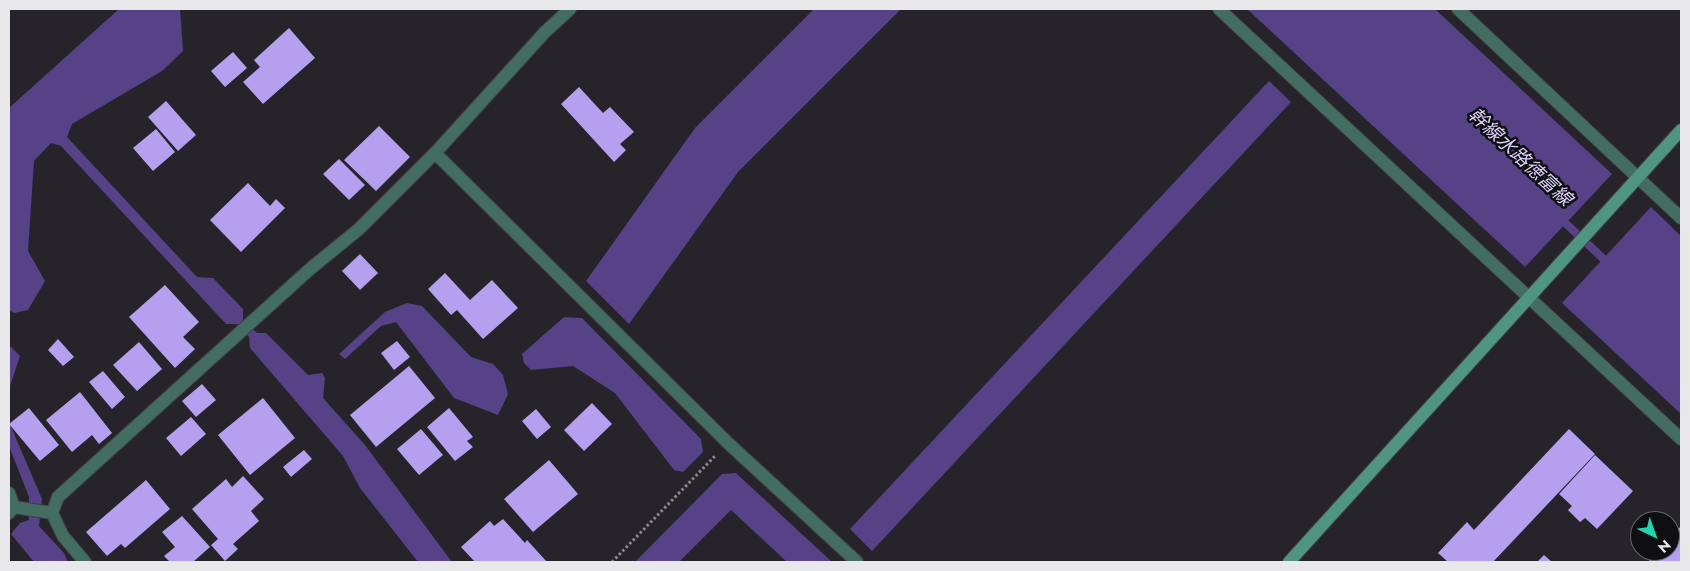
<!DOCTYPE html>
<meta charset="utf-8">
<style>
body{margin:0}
#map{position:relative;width:1690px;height:571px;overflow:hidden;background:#26242a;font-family:Jost,sans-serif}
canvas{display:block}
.frame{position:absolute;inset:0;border:10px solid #e8e7ea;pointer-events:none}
.north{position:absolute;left:1630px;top:511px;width:50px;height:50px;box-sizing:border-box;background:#0f0e10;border:1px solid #666567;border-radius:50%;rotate:138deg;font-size:14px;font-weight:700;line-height:20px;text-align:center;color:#e8e7ea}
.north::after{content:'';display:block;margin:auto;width:18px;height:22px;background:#22d5af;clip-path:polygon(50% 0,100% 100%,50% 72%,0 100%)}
</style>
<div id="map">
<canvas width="1690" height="571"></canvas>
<div class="frame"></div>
<div class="north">N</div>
</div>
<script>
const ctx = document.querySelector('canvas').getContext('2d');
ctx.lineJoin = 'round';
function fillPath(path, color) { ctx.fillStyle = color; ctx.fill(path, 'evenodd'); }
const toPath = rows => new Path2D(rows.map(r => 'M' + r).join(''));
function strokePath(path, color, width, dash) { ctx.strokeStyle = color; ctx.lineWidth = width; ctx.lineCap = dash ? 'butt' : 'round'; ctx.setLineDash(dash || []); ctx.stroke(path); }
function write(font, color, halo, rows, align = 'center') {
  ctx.font = font + ' Jost,"Noto Sans JP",sans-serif'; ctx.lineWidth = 5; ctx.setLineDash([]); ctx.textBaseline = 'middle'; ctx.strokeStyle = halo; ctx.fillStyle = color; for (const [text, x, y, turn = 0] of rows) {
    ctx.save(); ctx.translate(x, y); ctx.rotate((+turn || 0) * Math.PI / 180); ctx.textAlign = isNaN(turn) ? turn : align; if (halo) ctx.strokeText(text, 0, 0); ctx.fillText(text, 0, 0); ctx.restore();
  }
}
const water = toPath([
 [119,9,180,9,183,51,162,71,72,124,67,137,197,277,213,278,243,309,243,320,257,333,266,333,308,375,322,373,325,378,323,398,365,445,452,562,418,562,360,488,343,456,250,348,249,337,237,324,226,324,61,146,51,143,34,161,28,251,45,281,28,310,14,313,9,310,9,108],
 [814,9,901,9,738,172,629,324,586,281,695,128],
 [1247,9,1435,9,1612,174,1525,267],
 [1269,81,1291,102,872,551,850,529],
 [1651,207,1681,236,1681,414,1562,303],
 [407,303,422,306,471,357,493,364,503,375,508,394,498,415,454,398,396,322,381,326,345,359,339,354,385,312],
 [564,317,582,318,701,439,703,452,683,472,674,470,615,393,573,366,531,370,524,363,522,354],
 [11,347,20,356,9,389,9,348],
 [9,422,42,499,39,526,64,553,68,562,34,562,11,534,20,523,29,520,29,497,9,446],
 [736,473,832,562,787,562,731,510,679,562,635,562,722,474]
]);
const stream = toPath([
 [1560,218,1610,265]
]);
const building = toPath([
 [289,28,315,58,263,104,243,82,260,67,254,60],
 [233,52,247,68,225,87,211,71],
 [579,87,603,113,610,107,634,132,620,144,626,150,614,162,561,104],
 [166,101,196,135,178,151,148,117],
 [379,126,410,157,376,191,344,160],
 [156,129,175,152,153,171,133,148],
 [339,159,365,185,349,200,323,174],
 [248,183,270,206,276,199,285,208,241,252,210,220],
 [360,254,378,273,360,290,342,271],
 [445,273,470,300,492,280,518,308,483,339,457,310,451,315,428,289],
 [165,285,199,322,183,337,195,349,175,368,129,317],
 [58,339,74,357,63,366,48,350],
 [397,341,410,357,394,370,381,353],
 [139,342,162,369,137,391,113,365],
 [409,366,435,398,376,447,350,415],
 [103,371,125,397,112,409,89,382],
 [202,384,216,400,196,417,182,401],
 [80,392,112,433,99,444,92,435,72,452,46,420],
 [263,398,295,438,250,475,218,435],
 [592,403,612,424,584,451,564,430],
 [29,408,59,445,40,461,9,424],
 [449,408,473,437,467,441,473,447,455,461,427,427],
 [536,409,551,427,537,439,522,421],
 [191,417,206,434,181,456,166,438],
 [421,429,443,455,419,475,397,449],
 [1569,429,1595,454,1493,562,1448,562,1438,553,1467,522,1474,530],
 [304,450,312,459,291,477,283,467],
 [1595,455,1633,491,1597,529,1585,518,1580,522,1568,510,1572,506,1559,494],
 [549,460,578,494,533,532,504,499],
 [243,476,264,499,251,511,259,521,233,544,238,549,225,561,211,545,218,539,192,509,226,479,232,487],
 [146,480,170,509,125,548,121,544,107,556,86,532],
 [182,516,210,547,193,562,170,562,164,556,175,547,162,532],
 [503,519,525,543,527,540,547,562,475,562,461,547,490,521,494,526],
 [1681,526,1681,562,1648,562,1658,551,1670,551,1670,538],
 [1544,555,1552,562,1537,562]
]);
const path = toPath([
 [612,562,715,456]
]);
const street = toPath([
 [1219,9,1681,439],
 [1458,9,1681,218],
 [435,153,728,443,857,562],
 [9,493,14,507],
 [9,513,14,507,52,513,58,497,310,269,359,229,435,153,545,32,570,9],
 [52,513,63,536,85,562]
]);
const secondary = toPath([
 [1289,562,1681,130]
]);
const waterNames = [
 ["幹線水路徳富線",1519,158,43]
];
fillPath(water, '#574187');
strokePath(stream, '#574187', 8);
fillPath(building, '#b5a0ef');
strokePath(street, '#413f45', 14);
strokePath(secondary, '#413f45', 14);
strokePath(path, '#8c8a8f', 3, [2.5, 2.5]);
strokePath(street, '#436d61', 12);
strokePath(secondary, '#509582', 12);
write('italic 19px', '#dad0fa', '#0f0e10', waterNames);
</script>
